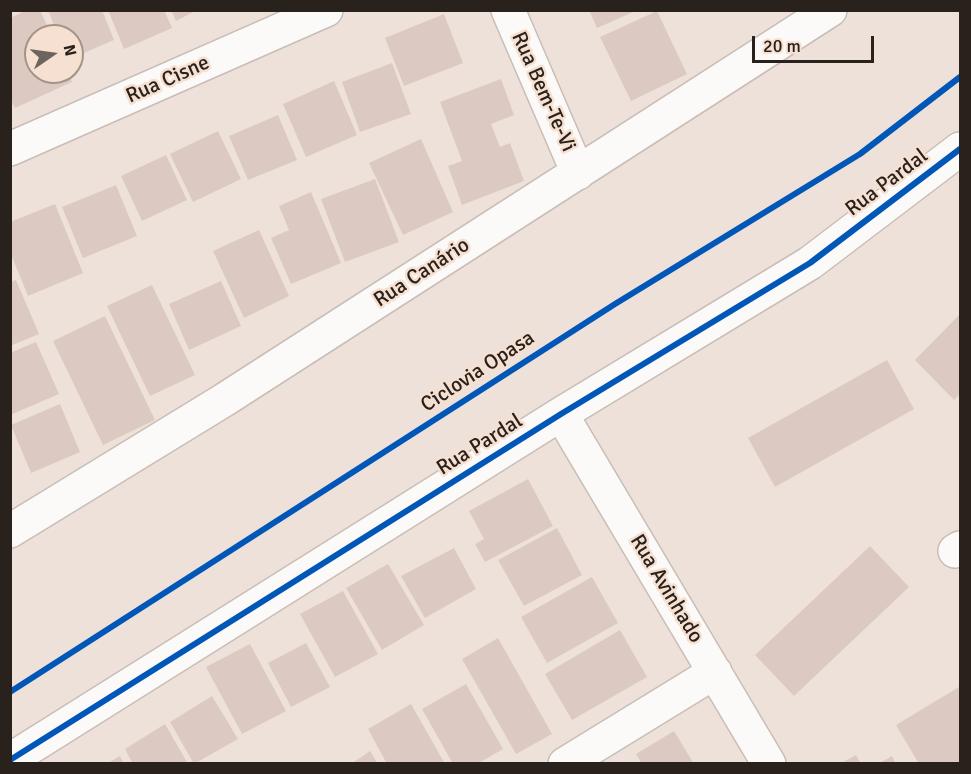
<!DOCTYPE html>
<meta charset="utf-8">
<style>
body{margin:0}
#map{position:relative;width:971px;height:774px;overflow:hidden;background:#eee1d9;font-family:Signika,sans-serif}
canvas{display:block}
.frame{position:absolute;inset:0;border:12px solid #29211b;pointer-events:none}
.north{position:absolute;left:24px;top:24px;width:60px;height:60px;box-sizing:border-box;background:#f6e0d1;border:2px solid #a49488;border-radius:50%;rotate:77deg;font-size:16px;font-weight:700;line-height:24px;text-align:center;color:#29211b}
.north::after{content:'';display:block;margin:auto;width:21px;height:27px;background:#6e645e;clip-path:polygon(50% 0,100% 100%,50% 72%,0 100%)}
.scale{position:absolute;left:752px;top:36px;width:122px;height:27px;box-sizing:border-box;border:3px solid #29211b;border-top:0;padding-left:8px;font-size:18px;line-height:21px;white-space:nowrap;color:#29211b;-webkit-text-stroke:4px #f6e0d1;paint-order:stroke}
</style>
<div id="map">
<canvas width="971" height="774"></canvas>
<div class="frame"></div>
<div class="north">N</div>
<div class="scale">20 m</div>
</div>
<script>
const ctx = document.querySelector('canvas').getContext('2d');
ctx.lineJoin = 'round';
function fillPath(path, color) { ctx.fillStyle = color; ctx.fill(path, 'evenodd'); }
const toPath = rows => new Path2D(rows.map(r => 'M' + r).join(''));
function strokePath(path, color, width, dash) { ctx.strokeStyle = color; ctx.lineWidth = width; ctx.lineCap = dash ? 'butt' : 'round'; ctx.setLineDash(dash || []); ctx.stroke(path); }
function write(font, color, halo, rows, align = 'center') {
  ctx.font = font + ' Signika,sans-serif'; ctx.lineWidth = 5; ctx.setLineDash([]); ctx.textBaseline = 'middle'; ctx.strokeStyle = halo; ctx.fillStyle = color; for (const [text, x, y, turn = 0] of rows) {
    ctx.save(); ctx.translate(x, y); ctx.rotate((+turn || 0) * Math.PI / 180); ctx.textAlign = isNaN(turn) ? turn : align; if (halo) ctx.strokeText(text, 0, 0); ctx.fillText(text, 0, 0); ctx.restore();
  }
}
const building = toPath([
 [27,10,40,10,52,36,36,36,36,72,68,72,72,82,15,108,10,98,10,18],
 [48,10,102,10,114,40,72,58,72,36,58,36],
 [108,10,164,10,172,28,124,49],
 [171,10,197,10,176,21],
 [589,10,638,10,597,28],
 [657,11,687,74,631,101,600,37],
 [444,14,463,63,404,86,385,38],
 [392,63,411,114,360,132,342,82],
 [501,79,514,115,491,124,500,147,510,143,524,181,462,205,448,166,462,161,440,102],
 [334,81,357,135,306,157,283,104],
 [278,115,297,160,248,180,229,136],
 [218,131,241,179,193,202,170,154],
 [421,139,453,212,403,235,369,163],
 [166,155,187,200,142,221,121,176],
 [375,179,399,242,345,262,321,199],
 [116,185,137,236,83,258,62,207],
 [311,192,341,263,291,284,271,238,289,230,279,206],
 [55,204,83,273,28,296,10,252,10,222],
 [259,230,289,296,244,318,213,251],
 [16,280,39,334,10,346,10,282],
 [221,281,241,326,189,350,169,304],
 [152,285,195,375,150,396,107,306],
 [960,314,960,394,954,400,915,360],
 [105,316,155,420,103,445,53,341],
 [36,342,59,394,10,415,10,353],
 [887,360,914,409,775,487,748,438],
 [60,404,80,452,31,473,11,425],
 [528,479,553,526,485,562,475,544,484,539,469,511],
 [557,528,582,575,524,606,498,560],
 [870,546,909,587,794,696,755,655],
 [454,548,476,589,425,618,401,576],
 [388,564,424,625,382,650,346,588],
 [592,577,618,623,547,663,521,617],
 [343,591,378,654,335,677,300,614],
 [620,630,647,677,572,720,545,674],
 [498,638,552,734,516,754,462,659],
 [306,643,330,687,291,707,268,663],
 [250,644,286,711,242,734,206,667],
 [466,684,503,749,477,764,453,764,422,709],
 [959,687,960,764,919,764,896,725],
 [212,696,238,739,194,764,170,722],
 [411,704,445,764,387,764,368,729],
 [165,724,188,764,133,764,125,749],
 [674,731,694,764,642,764,636,754],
 [370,751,378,764,351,764],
 [856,755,861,764,840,764],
 [120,756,124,764,106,764],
 [892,756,896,764,878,764]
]);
const minor = toPath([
 [508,10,578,173],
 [10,149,326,10],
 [561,414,769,764],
 [10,531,224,400,830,10],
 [955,551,960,548],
 [10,760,561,414,810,263,960,149],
 [565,764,715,672]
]);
const cycleway = toPath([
 [10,692,615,304,860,154,960,77],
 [10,760,561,414,810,263,960,149]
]);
const streetNames = [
 ["Rua Cisne",168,80,-24],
 ["Rua Bem-Te-Vi",543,92,66],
 ["Rua Pardal",887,183,-37],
 ["Rua Canário",422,273,-33],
 ["Ciclovia Opasa",478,372,-33],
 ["Rua Pardal",480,445,-32],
 ["Rua Avinhado",666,589,59]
];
fillPath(building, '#dccac2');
strokePath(minor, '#c8beb7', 36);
strokePath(minor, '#fcfaf9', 33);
strokePath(cycleway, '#0057b8', 6);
write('21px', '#29211b', '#f6e0d1', streetNames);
</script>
